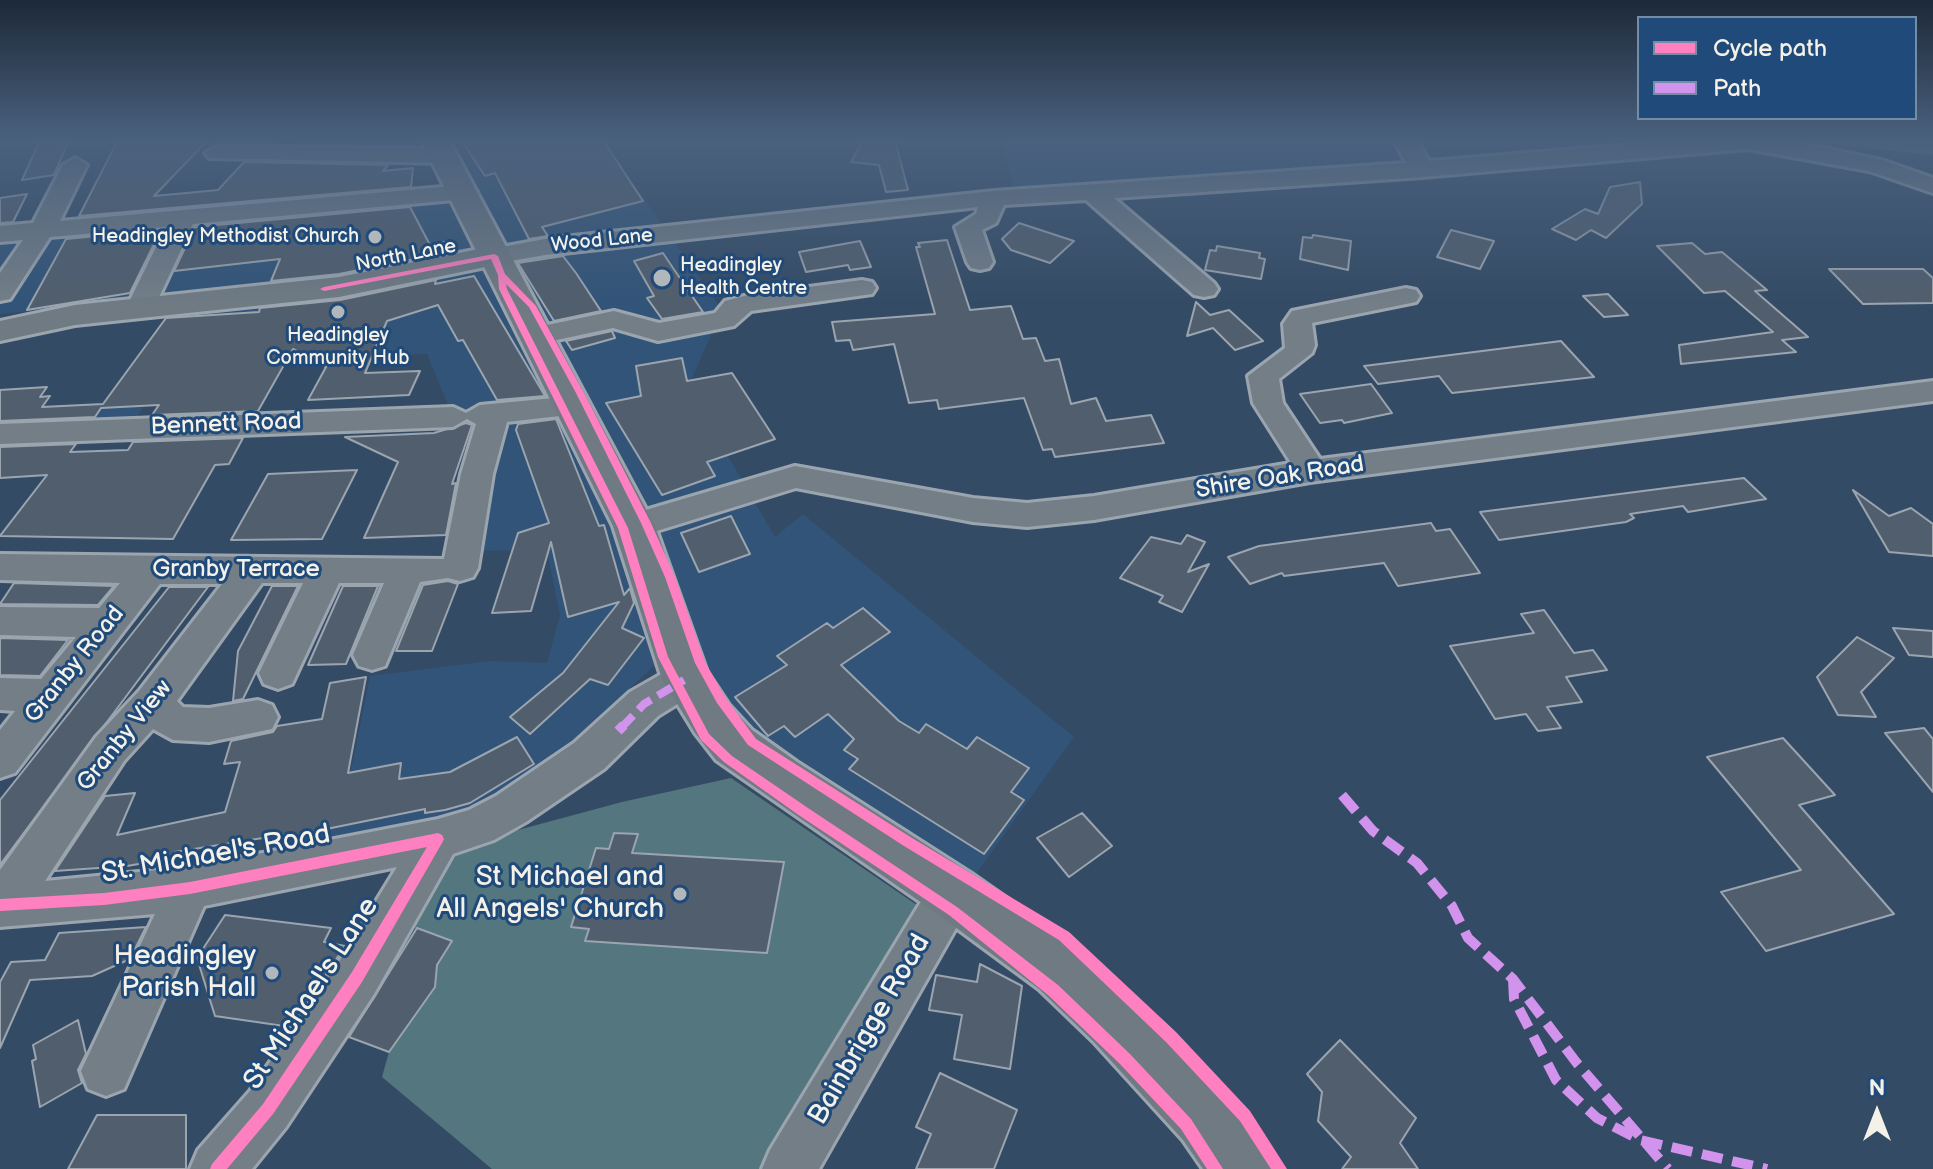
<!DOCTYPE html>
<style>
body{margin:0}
#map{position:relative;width:1933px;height:1169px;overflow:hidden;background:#344b65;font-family:"Balsamiq Sans",sans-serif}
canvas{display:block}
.legend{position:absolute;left:1637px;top:16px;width:280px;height:104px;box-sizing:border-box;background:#1f4a7a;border:2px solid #748da6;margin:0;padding:10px 14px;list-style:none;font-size:24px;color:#f4f1e8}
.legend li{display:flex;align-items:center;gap:16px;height:40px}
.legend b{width:40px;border:2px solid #748da6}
.north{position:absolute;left:1837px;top:1073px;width:80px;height:80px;-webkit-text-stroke:6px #1f4a7a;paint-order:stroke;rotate:0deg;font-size:22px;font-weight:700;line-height:32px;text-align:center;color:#f4f1e8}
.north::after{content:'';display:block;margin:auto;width:28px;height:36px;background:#f4f1e8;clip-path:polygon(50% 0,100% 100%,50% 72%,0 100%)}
</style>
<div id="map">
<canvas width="1933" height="1169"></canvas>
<ul class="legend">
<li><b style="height:10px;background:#ff80c0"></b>Cycle path</li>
<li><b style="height:10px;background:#d193ec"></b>Path</li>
</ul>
<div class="north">N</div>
</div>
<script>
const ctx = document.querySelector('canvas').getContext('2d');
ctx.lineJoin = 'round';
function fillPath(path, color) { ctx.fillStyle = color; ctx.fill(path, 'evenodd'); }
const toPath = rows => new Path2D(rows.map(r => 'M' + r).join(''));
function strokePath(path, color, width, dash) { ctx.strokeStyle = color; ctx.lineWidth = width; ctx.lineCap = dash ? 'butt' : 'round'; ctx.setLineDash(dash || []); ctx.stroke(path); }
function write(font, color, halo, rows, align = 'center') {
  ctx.font = font + ' "Balsamiq Sans",sans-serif'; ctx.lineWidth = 6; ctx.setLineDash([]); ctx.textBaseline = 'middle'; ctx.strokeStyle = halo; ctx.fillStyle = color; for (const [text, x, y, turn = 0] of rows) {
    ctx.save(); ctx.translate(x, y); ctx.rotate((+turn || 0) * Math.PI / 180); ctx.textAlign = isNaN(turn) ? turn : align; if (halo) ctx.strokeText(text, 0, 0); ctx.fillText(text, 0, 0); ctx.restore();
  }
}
const built = toPath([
 [452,140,603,140,722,310,688,387,775,537,803,514,1074,737,976,874,726,721,655,665,559,753,505,794,425,823,275,851,288,781,351,770,370,676,490,661,547,663,560,615,545,542,516,550,479,551,493,414,453,417,427,354,245,361,160,382,129,429,92,421,167,318,321,298,255,287,0,314,0,231,181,211,477,187],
 [1001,140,1398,140,1412,165,1015,193]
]);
const green = toPath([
 [1812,140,1933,140,1933,155,1838,145,1782,143],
 [731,778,936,918,787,1169,492,1169,382,1077,389,1052,435,987,437,965,452,942,398,922,440,851,622,802]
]);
const building = toPath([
 [40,140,69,140,54,175,22,180,40,140],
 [118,140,208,140,154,196,218,190,244,162,388,165,383,171,413,168,411,187,79,216,118,140],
 [461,140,603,140,643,201,542,227,548,236,529,239,495,173,485,176,461,140],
 [863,140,895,140,908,190,886,192,879,165,851,162,863,140],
 [1640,182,1642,204,1606,238,1591,230,1576,240,1552,229,1585,209,1598,214,1610,187,1640,182],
 [27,194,13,222,0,223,0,198,27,194],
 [410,207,430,245,449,241,445,253,339,274,271,281,280,259,174,271,195,227,410,207],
 [1019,223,1074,241,1050,263,1011,250,1002,239,1019,223],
 [161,230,130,293,27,310,66,239,161,230],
 [1451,230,1494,241,1480,269,1437,257,1451,230],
 [1313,235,1351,241,1348,270,1300,259,1303,237,1312,238,1313,235],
 [947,240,970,310,1011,306,1023,339,1036,338,1045,361,1059,359,1071,404,1096,398,1106,421,1151,415,1164,443,1055,457,1052,449,1043,450,1024,398,939,409,937,400,909,403,894,344,853,350,850,340,836,341,832,322,935,314,916,247,920,247,918,243,947,240],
 [860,241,871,267,850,270,848,265,806,272,799,252,860,241],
 [1692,243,1705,254,1722,252,1767,290,1755,291,1808,337,1782,340,1796,352,1681,364,1679,345,1773,332,1725,291,1704,293,1657,246,1692,243],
 [1217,246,1260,253,1259,258,1265,259,1261,279,1205,270,1210,250,1216,251,1217,246],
 [663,253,671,265,703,312,662,319,647,298,654,296,634,261,663,253],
 [563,256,576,273,601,311,554,321,518,263,563,256],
 [1829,269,1923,269,1933,278,1933,303,1863,304,1829,269],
 [474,276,545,396,497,400,463,340,458,341,438,305,387,321,365,373,420,371,409,395,308,400,326,367,293,349,258,411,152,415,159,405,101,408,95,417,0,421,0,390,47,387,40,397,50,396,42,407,103,404,166,318,259,312,260,308,340,300,436,280,435,284,474,276],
 [1608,294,1628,315,1604,317,1583,296,1608,294],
 [1196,302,1210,315,1229,310,1263,341,1235,350,1213,328,1187,336,1196,302],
 [612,331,615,338,572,350,566,341,612,331],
 [1561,341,1594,377,1452,393,1439,376,1378,384,1364,366,1561,341],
 [682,358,687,381,732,373,775,439,707,462,715,476,662,495,606,403,641,396,636,366,682,358],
 [1371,384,1392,413,1344,423,1342,420,1320,423,1300,394,1371,384],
 [556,419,599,526,604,525,624,595,630,588,634,603,622,628,644,638,608,685,590,679,530,734,510,717,563,673,619,602,568,617,551,542,531,611,492,613,518,533,549,523,516,430,518,424,556,419],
 [466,423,472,425,452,484,456,483,446,535,364,538,398,462,345,437,434,433,466,423],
 [243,438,229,464,215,465,173,539,0,536,47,475,0,478,0,447,76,444,70,452,128,450,133,442,243,438],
 [357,470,322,539,231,540,268,474,357,470],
 [1744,478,1766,499,1688,512,1683,506,1630,514,1634,518,1626,522,1499,540,1480,512,1744,478],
 [1853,490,1889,516,1911,508,1933,524,1933,556,1889,552,1853,490],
 [731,516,750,554,699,572,681,533,731,516],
 [1431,523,1436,531,1450,529,1480,573,1398,586,1384,563,1284,576,1282,573,1250,584,1228,557,1259,546,1431,523],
 [1187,535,1205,542,1188,572,1209,564,1182,612,1159,602,1163,596,1120,578,1151,537,1181,544,1187,535],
 [448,581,458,584,432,651,396,651,423,585,448,581],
 [14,583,114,586,98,605,0,604,14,583],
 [272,586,298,586,243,699,233,701,238,651,272,586],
 [343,586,378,586,346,664,308,665,343,586],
 [169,587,208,587,0,865,0,800,169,587],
 [863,608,890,632,841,665,899,721,919,733,926,724,967,749,977,737,1029,768,1011,792,1024,800,984,854,849,769,858,759,844,750,854,739,828,714,795,737,784,726,768,736,735,697,787,665,777,656,827,623,833,628,863,608],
 [1544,610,1574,653,1593,650,1607,670,1566,677,1582,702,1547,707,1561,728,1538,731,1526,714,1495,719,1450,646,1534,633,1521,614,1544,610],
 [1893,628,1933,631,1933,657,1909,655,1893,628],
 [1857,637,1894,658,1861,692,1876,717,1838,715,1817,677,1857,637],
 [0,638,68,640,40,676,0,675,0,638],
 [366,677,348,773,401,763,399,779,450,772,517,737,534,764,470,803,445,810,425,813,425,809,287,837,288,834,175,852,173,858,127,866,55,871,105,796,135,793,117,835,225,812,240,762,224,764,231,741,273,732,277,726,322,719,330,683,366,677],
 [1924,728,1933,739,1933,792,1885,733,1924,728],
 [1783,738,1835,795,1799,805,1894,914,1766,951,1721,892,1801,870,1707,757,1783,738],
 [1082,813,1112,846,1069,877,1037,838,1082,813],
 [614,833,638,834,632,853,784,862,767,953,585,941,589,929,571,927,596,848,609,849,614,833],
 [225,915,331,928,324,942,345,946,291,1027,215,1016,197,958,225,915],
 [146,927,130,959,92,976,30,980,0,1048,0,982,11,962,45,960,59,933,146,927],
 [417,928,452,941,437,965,435,987,389,1052,349,1037,417,928],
 [980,964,1022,986,1010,1069,954,1059,962,1015,929,1010,936,975,977,982,980,964],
 [78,1020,86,1054,78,1070,82,1083,40,1107,32,1061,36,1059,33,1045,78,1020],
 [1340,1040,1416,1118,1400,1143,1418,1169,1342,1169,1351,1157,1318,1121,1322,1092,1307,1074,1340,1040],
 [940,1073,1017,1110,994,1169,916,1169,931,1134,916,1127,940,1073],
 [97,1115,186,1115,186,1169,68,1169,97,1115]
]);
const minor = toPath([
 [1394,140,1417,140,1429,161,1686,140,1785,140,1882,160,1933,178,1933,193,1869,171,1748,149,1422,177,1114,198,1214,283,1218,289,1214,295,1204,297,1194,295,1086,200,1004,205,996,223,982,230,993,262,989,268,980,270,971,268,967,262,955,227,976,214,978,207,545,255,494,264,481,256,485,250,545,239,994,191,1406,163,1394,140],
 [217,146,445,149,457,156,445,163,209,158,205,153,217,146],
 [75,158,87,165,60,221,465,185,477,192,465,199,193,224,154,308,150,314,140,316,130,314,126,308,166,227,50,237,10,299,0,301,0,273,23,240,0,242,0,226,33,223,63,165,75,158],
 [862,280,872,282,876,288,872,294,751,311,734,326,658,341,613,328,538,344,528,341,524,335,528,329,614,311,659,323,715,313,725,301,748,295,862,280],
 [1406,288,1416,290,1420,296,1416,302,1312,323,1315,345,1312,353,1279,379,1283,403,1320,459,1933,381,1933,401,1310,482,1094,520,1027,527,973,522,796,488,634,538,622,535,617,526,622,517,795,466,973,498,1027,503,1094,496,1291,463,1253,403,1248,376,1285,348,1283,324,1292,311,1406,288],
 [575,396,586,399,590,406,586,413,507,422,493,474,478,568,473,577,460,581,448,578,420,582,385,666,372,670,359,666,353,655,384,583,339,583,292,684,278,689,264,684,259,673,303,583,262,583,177,701,183,707,209,708,258,700,272,705,278,717,272,729,209,742,173,740,153,729,124,761,45,881,190,867,438,819,469,810,496,796,574,743,630,692,672,668,686,663,700,668,705,679,700,690,658,716,604,769,526,822,494,840,453,854,374,994,286,1127,252,1169,190,1169,198,1150,250,1091,340,960,397,867,204,906,124,1089,106,1096,88,1089,81,1071,155,914,0,927,0,870,96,737,139,691,222,584,160,584,15,773,0,778,0,730,15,711,0,710,0,678,41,679,76,637,0,635,0,607,99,608,120,583,0,580,0,554,444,559,461,474,476,424,467,419,453,427,0,444,0,424,453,407,466,413,480,405,575,396],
 [952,871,968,877,975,892,968,907,819,1169,762,1169,770,1150,936,877,952,871]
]);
const major = toPath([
 [494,246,505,249,510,256,505,263,339,297,75,325,0,341,0,321,75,305,339,277,494,246]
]);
const highway = toPath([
 [421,140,449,140,655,526,707,672,729,705,752,730,797,762,972,874,1079,949,1135,999,1227,1096,1266,1146,1276,1169,1203,1169,1183,1140,1093,1041,1039,989,932,910,716,760,695,733,662,679,613,526,421,140]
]);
const quietFar1 = toPath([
 [622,727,644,704,684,680]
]);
const quiet = toPath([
 [618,731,624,725],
 [1342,795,1373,831,1417,863,1452,906,1468,938,1513,979,1576,1062,1668,1169],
 [1513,979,1514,999,1556,1080,1597,1118,1640,1140,1767,1169]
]);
const cycleway = toPath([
 [494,254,498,256,505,274,536,306,584,393,651,523,675,577,705,662,725,697,756,739,912,838,1069,932,1176,1032,1250,1111,1287,1169,1271,1169,1240,1121,1166,1042,1059,940,904,846,748,745,717,703,695,663,665,577,641,523,576,393,529,307,506,284,507,289,628,528,668,657,709,734,732,756,808,808,957,907,1058,985,1130,1054,1191,1119,1223,1169,1207,1169,1181,1129,1120,1064,1048,995,949,915,800,816,724,762,701,740,658,657,618,528,499,289,498,275,491,259,324,291,320,289,324,287,494,254],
 [438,833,442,835,444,839,442,843,362,982,273,1114,227,1169,210,1169,212,1164,263,1104,352,972,427,847,190,894,104,905,0,911,0,899,104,893,190,882,438,833]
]);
const markers = [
 [375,237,8,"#b1b7ba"],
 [662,278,10,"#b1b7ba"],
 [338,312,8,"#b1b7ba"],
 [680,894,8,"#b1b7ba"],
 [272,973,8,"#b1b7ba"]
];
const farPoinames = [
 ["Headingley Methodist Church",359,237],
 ["Headingley",680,266,"left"],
 ["Health Centre",680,289,"left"],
 ["Headingley",338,336,"center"],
 ["Community Hub",338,359,"center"]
];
const farStreetnames = [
 ["Wood Lane",602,241,-6],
 ["North Lane",406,256,-11]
];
const streetNames = [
 ["Bennett Road",226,425,-2],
 ["Shire Oak Road",1280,478,-9],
 ["Granby Terrace",236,570],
 ["Granby Road",75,665,-51],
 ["Granby View",125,736,-51]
];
const nearStreetnames = [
 ["St. Michael's Road",216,855,-10],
 ["St Michael's Lane",312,994,-57],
 ["Bainbrigge Road",870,1030,-60]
];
const nearPoinames = [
 ["St Michael and",664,878],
 ["All Angels' Church",664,910],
 ["Headingley",256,957],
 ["Parish Hall",256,989]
];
fillPath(built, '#325478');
fillPath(green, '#54767f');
fillPath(building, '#515e6d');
strokePath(building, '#9ba5af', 2);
strokePath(minor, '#9ba5af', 6);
strokePath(major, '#9ba5af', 6);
strokePath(highway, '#9ba5af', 6);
fillPath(minor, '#737e87');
fillPath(major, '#6f7a83');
fillPath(highway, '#6f7a83');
strokePath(quietFar1, '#d193ec', 8, [16, 8]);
strokePath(quiet, '#d193ec', 10, [21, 10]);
fillPath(cycleway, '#ff80c0');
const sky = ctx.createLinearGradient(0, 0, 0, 304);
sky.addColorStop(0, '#1d2938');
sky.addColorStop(0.46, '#4a617e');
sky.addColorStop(1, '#4a617e00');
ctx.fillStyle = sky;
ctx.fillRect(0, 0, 1933, 304);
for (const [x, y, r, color] of markers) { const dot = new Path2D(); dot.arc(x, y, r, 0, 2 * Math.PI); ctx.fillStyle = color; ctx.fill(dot); strokePath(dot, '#1f4a7a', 3); }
write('20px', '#f4f1e8', '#1f4a7a', farPoinames, 'right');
write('20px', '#f4f1e8', '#1f4a7a', farStreetnames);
write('24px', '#f4f1e8', '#1f4a7a', streetNames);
write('28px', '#f4f1e8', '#1f4a7a', nearStreetnames);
write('28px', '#f4f1e8', '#1f4a7a', nearPoinames, 'right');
</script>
